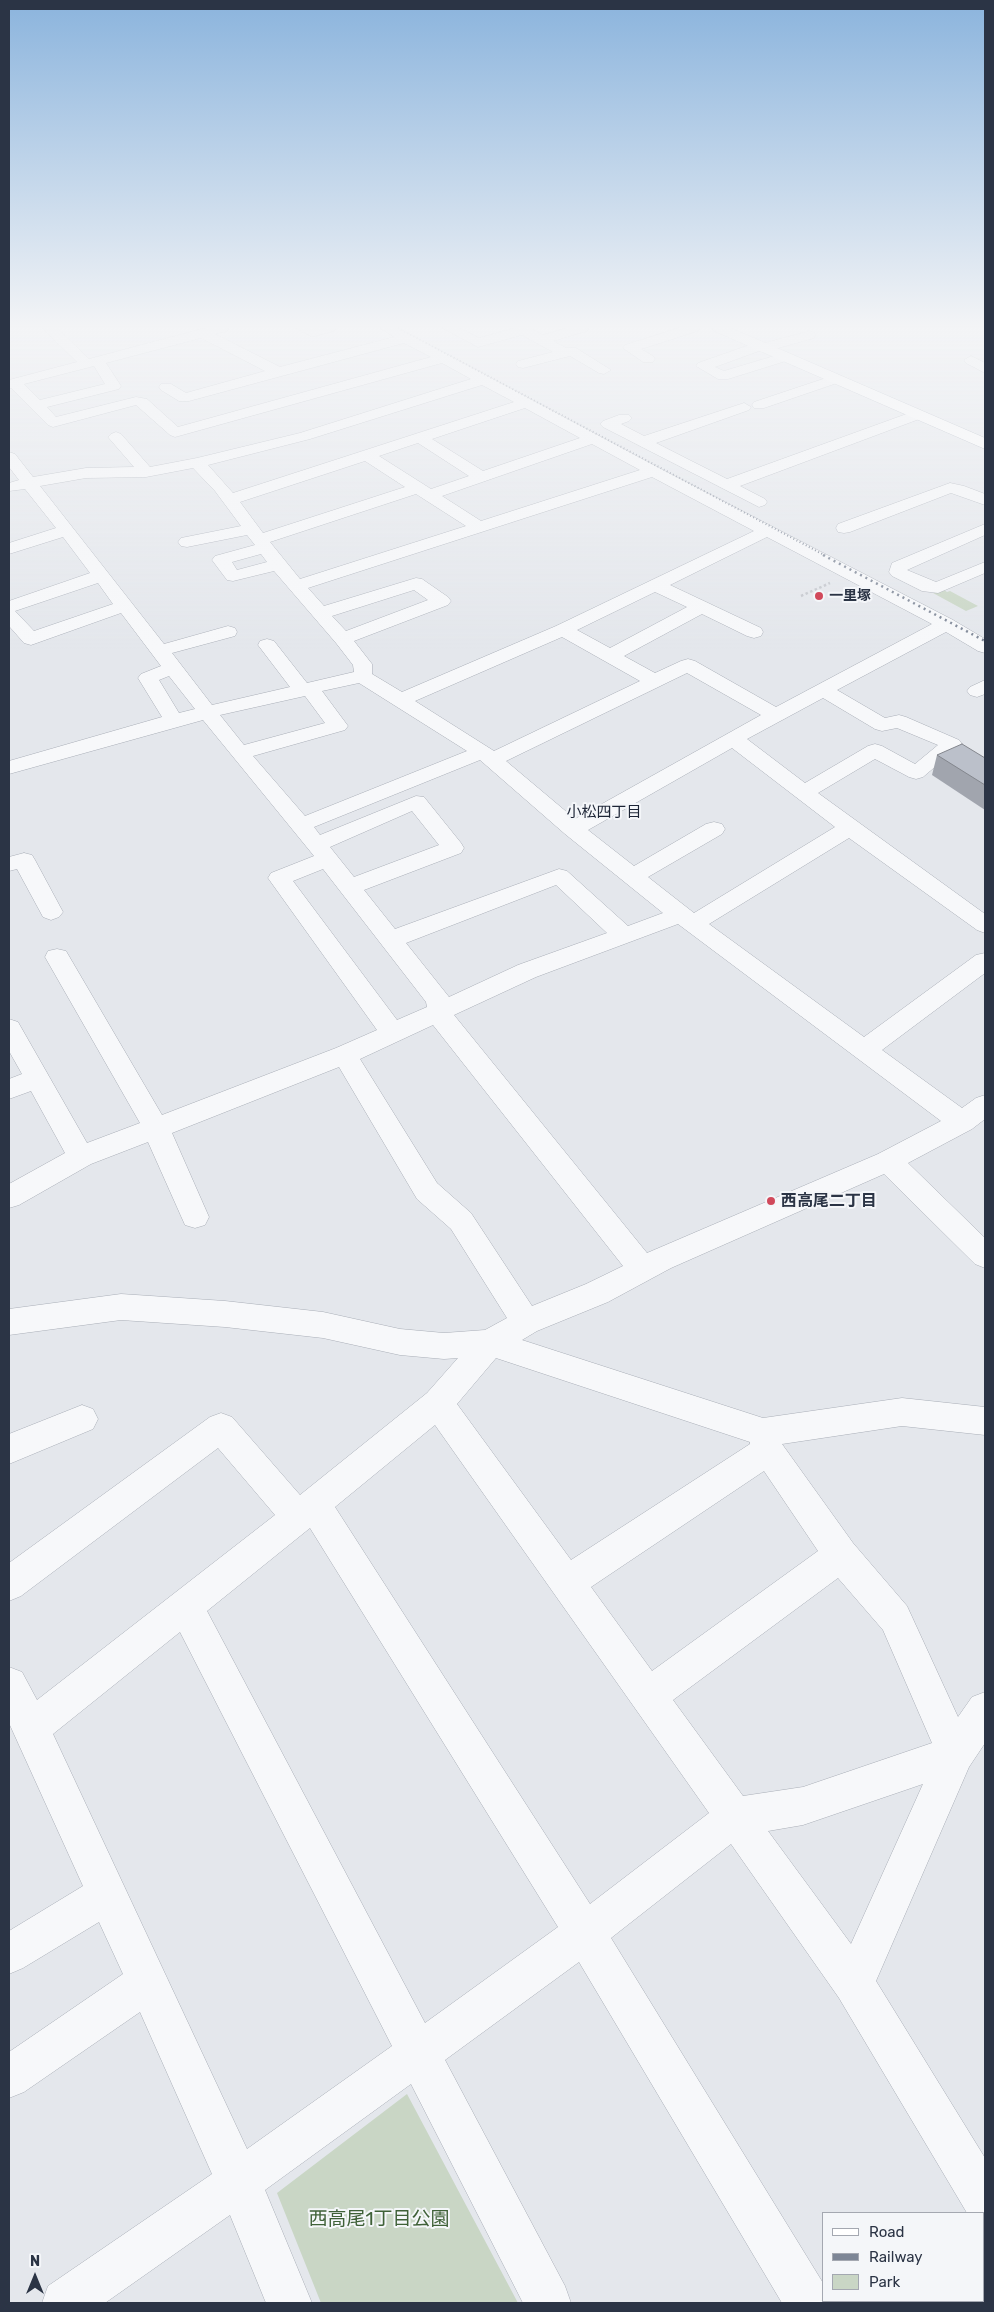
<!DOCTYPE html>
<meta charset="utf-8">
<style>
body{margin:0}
#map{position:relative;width:994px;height:2312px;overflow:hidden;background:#e4e7ec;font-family:Rubik,sans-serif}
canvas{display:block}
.frame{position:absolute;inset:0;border:10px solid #2b3445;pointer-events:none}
.legend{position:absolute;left:822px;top:2212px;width:162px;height:90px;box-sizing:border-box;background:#f4f6f9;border:1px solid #a4a8b1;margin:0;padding:6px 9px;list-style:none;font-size:15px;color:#2b3445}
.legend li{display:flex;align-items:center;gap:10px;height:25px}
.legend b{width:25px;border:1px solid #a4a8b1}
.north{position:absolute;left:10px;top:2252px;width:50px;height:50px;-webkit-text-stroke:4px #f4f6f9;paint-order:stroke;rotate:0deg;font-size:14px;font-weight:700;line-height:20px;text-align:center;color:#2b3445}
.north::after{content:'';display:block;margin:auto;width:18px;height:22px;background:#2b3445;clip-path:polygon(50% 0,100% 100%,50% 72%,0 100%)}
</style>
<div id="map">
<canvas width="994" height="2312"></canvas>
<div class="frame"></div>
<ul class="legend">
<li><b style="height:6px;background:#fff"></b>Road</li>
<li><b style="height:6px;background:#7d8696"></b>Railway</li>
<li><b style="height:14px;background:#c9d6c5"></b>Park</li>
</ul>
<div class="north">N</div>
</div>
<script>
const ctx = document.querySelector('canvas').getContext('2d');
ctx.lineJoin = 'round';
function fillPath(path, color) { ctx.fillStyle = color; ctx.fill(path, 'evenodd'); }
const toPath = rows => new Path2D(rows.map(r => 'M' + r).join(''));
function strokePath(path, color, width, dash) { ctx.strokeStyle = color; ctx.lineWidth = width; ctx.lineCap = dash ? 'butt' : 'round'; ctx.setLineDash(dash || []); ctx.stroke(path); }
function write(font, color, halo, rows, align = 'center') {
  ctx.font = font + ' Rubik,"Noto Sans JP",sans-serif'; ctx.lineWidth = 4; ctx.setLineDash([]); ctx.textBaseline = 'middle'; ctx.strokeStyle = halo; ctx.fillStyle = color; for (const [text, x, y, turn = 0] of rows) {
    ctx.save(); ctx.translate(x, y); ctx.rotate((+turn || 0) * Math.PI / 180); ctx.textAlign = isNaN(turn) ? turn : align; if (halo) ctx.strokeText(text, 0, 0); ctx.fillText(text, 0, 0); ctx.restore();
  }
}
const green = toPath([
 [943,589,947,592,950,591,978,606,966,611,933,593],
 [407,2094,518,2303,321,2303,277,2193]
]);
const path = toPath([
 [801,596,830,583]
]);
const minor = toPath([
 [42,328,57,328,89,359,205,328,229,328,227,331,215,334,280,367,394,337,380,328,398,328,659,468,953,620,985,639,985,653,978,651,946,632,837,690,885,718,899,715,906,717,959,740,962,744,923,777,916,779,909,777,875,759,818,793,985,914,985,933,977,930,849,838,709,924,864,1037,976,955,985,953,985,973,882,1050,962,1108,976,1098,985,1095,985,1119,972,1129,908,1163,985,1238,985,1268,975,1264,884,1174,671,1268,608,1302,537,1331,522,1340,763,1418,902,1398,985,1407,985,1435,902,1426,782,1444,853,1543,907,1606,958,1717,972,1697,985,1692,985,1743,969,1767,876,1981,985,2158,985,2222,983,2222,983,2213,967,2213,839,1998,731,1844,611,1938,823,2283,823,2301,830,2301,831,2303,782,2303,579,1962,445,2060,565,2286,571,2303,523,2303,411,2084,265,2190,312,2303,266,2303,230,2215,105,2303,42,2303,48,2286,212,2174,140,2012,24,2092,9,2098,9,2052,123,1974,99,1922,23,1968,9,1974,9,1931,83,1886,9,1723,9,1667,22,1672,37,1700,275,1515,218,1448,21,1596,9,1601,9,1563,210,1417,221,1413,232,1417,300,1495,427,1393,458,1358,444,1359,400,1355,323,1338,225,1327,121,1320,9,1335,9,1309,121,1294,225,1301,323,1312,400,1329,444,1333,485,1330,507,1318,451,1229,417,1199,339,1067,172,1133,209,1217,205,1225,195,1228,185,1225,148,1142,91,1164,19,1205,9,1208,9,1184,65,1153,31,1091,9,1099,9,1079,22,1074,9,1051,9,1019,18,1022,87,1143,140,1123,45,957,48,951,57,949,66,951,162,1115,336,1048,377,1030,268,878,271,873,314,856,203,720,9,774,9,761,162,717,138,678,141,674,161,666,121,613,31,645,24,643,9,626,9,601,90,573,63,537,9,554,9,543,56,528,25,489,9,491,9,483,19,480,9,467,9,452,15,454,33,477,86,468,134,467,108,437,111,434,116,432,121,434,150,467,197,458,300,433,471,379,442,363,175,437,170,435,136,405,53,427,48,425,11,388,9,388,9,380,77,362,42,328],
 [201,338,265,371,186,393,171,384,161,384,159,387,161,390,179,401,189,401,404,343,431,357,178,427,147,399,136,397,56,417,47,407,119,389,121,386,106,363,201,338],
 [94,366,105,384,40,400,24,384,94,366],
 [482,385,514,402,233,493,208,465,310,439,482,385],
 [525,408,580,438,483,471,432,439,525,408],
 [418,443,469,476,431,489,379,456,418,443],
 [592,444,640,470,481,521,442,496,592,444],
 [365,461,405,487,263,533,240,502,365,461],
 [193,468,215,491,241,526,181,538,178,542,181,546,187,547,247,535,255,545,215,556,212,560,227,580,233,581,274,571,336,643,353,665,354,672,307,683,274,641,267,639,260,641,258,645,290,687,212,705,172,653,235,636,237,632,235,628,228,626,164,644,40,486,86,478,146,477,193,468],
 [652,477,754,531,556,626,402,692,372,674,372,664,354,641,448,605,451,601,448,597,422,579,416,578,324,606,308,588,652,477],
 [416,494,466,526,300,579,270,542,416,494],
 [767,537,932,624,776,707,695,661,688,659,681,661,655,673,624,656,702,614,747,636,754,638,761,636,763,632,761,628,670,585,767,537],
 [261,554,267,562,237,570,232,562,261,554],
 [98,583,113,604,34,631,15,611,98,583],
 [414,590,428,600,346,631,332,616,414,590],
 [655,592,687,607,610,648,577,630,655,592],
 [562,637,640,681,494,751,415,701,562,637],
 [687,673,761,715,575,819,506,761,687,673],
 [169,676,195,709,179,713,159,680,169,676],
 [359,683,467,751,305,816,253,756,345,730,348,726,322,691,359,683],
 [305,696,325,723,244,745,220,715,305,696],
 [823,698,875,729,882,731,897,728,938,745,915,764,882,746,875,744,868,746,805,783,747,739,823,698],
 [732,748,835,827,694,913,648,877,722,834,725,829,722,824,714,822,706,824,634,866,588,830,732,748],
 [480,760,565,834,663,913,628,926,567,871,559,869,395,929,364,890,461,853,464,848,461,843,424,797,416,796,320,835,314,827,480,760],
 [412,811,439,845,354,877,330,847,412,811],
 [323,869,426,1002,427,1007,397,1020,293,881,323,869],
 [556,885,607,933,518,965,449,997,406,943,556,885],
 [678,924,941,1121,878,1154,647,1253,454,1015,536,977,678,924],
 [433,1025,623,1266,586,1284,532,1306,471,1213,437,1183,360,1059,433,1025],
 [496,1358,750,1442,750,1444,571,1560,457,1404,496,1358],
 [435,1425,709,1813,590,1904,335,1507,435,1425],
 [764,1471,818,1551,652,1671,591,1587,764,1471],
 [310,1528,558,1927,425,2023,207,1611,310,1528],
 [838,1578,883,1630,932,1743,803,1787,743,1796,673,1700,838,1578],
 [180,1632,392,2046,247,2149,53,1734,180,1632],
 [923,1784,851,1944,768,1831,803,1825,923,1784],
 [296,328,336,328,334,331,312,337,296,328],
 [442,328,460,328,479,338,515,328,531,328,543,335,566,328,589,328,587,331,553,341,566,348,576,348,611,370,604,374,599,373,570,356,523,368,518,367,516,364,518,361,553,352,522,335,478,347,442,328],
 [678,328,700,328,698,331,641,349,653,356,655,359,653,362,643,362,623,348,625,345,678,328],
 [809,331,814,332,816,335,814,338,764,352,759,351,715,367,724,371,784,353,791,357,789,360,728,379,718,379,696,366,698,363,755,343,765,343,809,331],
 [971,356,985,363,985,373,966,363,964,360,971,356],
 [835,375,840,376,842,379,840,382,764,408,754,408,752,405,754,402,835,375],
 [744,403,751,407,749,410,656,443,727,479,912,412,917,410,925,415,922,418,740,486,765,499,767,502,765,505,759,507,603,427,600,424,603,421,619,415,629,415,632,418,629,421,621,424,644,436,744,403],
 [950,483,964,486,985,494,985,505,951,493,850,532,844,533,838,532,836,528,838,524,950,483],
 [985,524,985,535,907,570,936,582,985,562,985,573,938,593,922,591,892,576,889,572,892,563,985,524],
 [985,680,985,694,977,697,970,695,967,691,970,687,985,680],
 [24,853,32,855,35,860,63,912,59,917,51,920,43,917,17,869,9,871,9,857,24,853],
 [82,1405,93,1409,98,1419,93,1429,9,1464,9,1434,82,1405]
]);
const major = toPath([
 [712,328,731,328,985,438,985,449,714,331,712,328]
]);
const railFar1 = toPath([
 [398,328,826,556]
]);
const rail = toPath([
 [823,555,985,641]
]);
const wall = toPath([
 [937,755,985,758,985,810,932,775]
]);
const building = toPath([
 [962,744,985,758,985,785,937,755,962,744]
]);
const markers = [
 [819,596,5,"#d1495b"],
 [771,1201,5,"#d1495b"]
];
const farPoinames = [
 ["一里塚",829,596]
];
const farNeighbourhoodnames = [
 ["小松四丁目",604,813]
];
const poiNames = [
 ["西高尾二丁目",781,1201]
];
const nearParknames = [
 ["西高尾1丁目公園",379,2220]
];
fillPath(green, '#c9d6c5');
strokePath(minor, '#a9aeb7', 1);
strokePath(major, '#a3abb8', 1);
strokePath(path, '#c2c5cb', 2.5, [2.5, 2.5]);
fillPath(minor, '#f7f8fa');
fillPath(major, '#fff');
strokePath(railFar1, '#7d8696', 2, [1, 2.5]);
strokePath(rail, '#7d8696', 2.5, [2, 4]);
fillPath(wall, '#a1a5ae');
fillPath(building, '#bbc0ca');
strokePath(building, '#83868d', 1);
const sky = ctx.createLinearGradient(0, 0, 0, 652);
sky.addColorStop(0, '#8bb4dd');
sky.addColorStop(0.5, '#f3f4f6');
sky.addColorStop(1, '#f3f4f600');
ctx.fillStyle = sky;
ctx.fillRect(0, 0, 994, 652);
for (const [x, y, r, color] of markers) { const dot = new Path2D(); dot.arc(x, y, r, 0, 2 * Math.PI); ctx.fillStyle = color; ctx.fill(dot); strokePath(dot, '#f4f6f9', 2); }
write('bold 14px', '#2b3445', '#f4f6f9', farPoinames, 'left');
write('15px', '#1d2536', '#f4f6f9', farNeighbourhoodnames);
write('bold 16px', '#2b3445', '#f4f6f9', poiNames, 'left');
write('19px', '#3f6138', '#f4f6f9', nearParknames);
</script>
